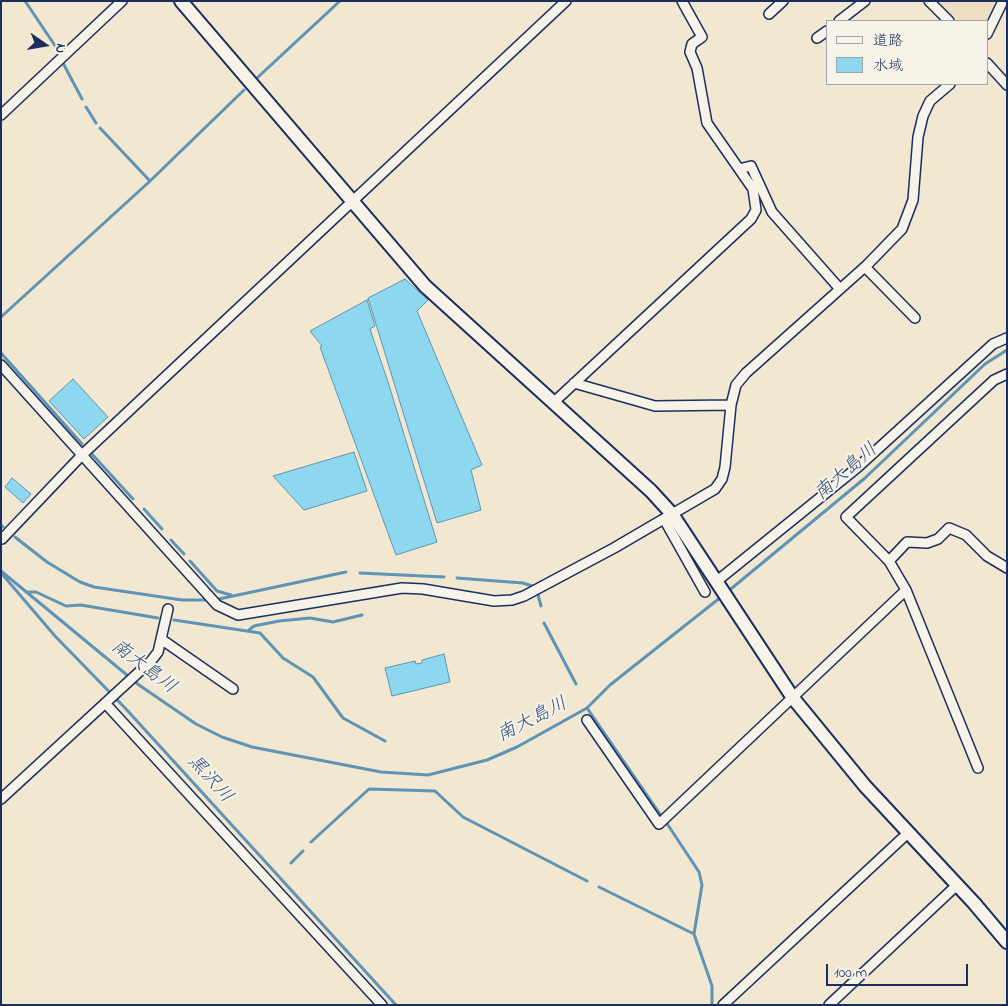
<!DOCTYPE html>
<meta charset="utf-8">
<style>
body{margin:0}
#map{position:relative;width:1008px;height:1006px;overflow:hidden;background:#f2e7d1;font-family:"Indie Flower","Klee One",sans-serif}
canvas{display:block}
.frame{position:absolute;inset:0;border:2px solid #1b2f5e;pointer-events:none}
.legend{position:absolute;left:826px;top:20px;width:162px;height:65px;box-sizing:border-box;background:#f7f3e8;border:1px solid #9fa5b1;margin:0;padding:6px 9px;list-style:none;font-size:15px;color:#1b2f5e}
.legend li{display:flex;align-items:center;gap:10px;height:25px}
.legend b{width:25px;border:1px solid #9fa5b1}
.north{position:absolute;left:20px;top:20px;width:50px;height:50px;-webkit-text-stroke:4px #f7f3e8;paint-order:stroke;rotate:103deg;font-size:14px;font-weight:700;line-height:20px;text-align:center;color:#1b2f5e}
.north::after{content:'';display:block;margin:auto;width:18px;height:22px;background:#1b2f5e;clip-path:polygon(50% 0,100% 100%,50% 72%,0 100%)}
.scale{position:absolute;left:826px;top:964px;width:142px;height:22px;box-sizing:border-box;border:2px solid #1b2f5e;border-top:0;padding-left:6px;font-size:15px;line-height:18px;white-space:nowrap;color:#1b2f5e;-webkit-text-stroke:4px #f7f3e8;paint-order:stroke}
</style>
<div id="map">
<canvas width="1008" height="1006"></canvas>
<div class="frame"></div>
<ul class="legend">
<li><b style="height:6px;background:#f7f3e8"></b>道路</li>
<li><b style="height:14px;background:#8dd8ee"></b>水域</li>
</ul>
<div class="north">N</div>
<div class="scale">100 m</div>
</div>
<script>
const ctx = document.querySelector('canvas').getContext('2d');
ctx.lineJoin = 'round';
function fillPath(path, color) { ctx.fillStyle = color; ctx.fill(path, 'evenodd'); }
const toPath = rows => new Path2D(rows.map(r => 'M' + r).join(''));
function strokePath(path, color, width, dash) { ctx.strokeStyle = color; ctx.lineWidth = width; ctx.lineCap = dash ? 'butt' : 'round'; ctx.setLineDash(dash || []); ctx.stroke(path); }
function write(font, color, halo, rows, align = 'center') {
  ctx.font = font + ' "Indie Flower","Klee One",sans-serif'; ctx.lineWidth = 4; ctx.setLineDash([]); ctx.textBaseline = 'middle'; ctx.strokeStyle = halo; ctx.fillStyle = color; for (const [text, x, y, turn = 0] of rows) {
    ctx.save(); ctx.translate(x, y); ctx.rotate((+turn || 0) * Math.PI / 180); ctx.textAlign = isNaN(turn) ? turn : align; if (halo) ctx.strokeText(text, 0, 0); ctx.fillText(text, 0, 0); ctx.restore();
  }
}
const built = toPath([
 [932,1,997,1,986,21,954,21]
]);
const water = toPath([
 [405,279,428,300,417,311,482,465,471,470,481,510,437,523,368,298,405,279],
 [367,300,375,326,370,329,388,382,437,542,396,555,320,347,322,346,310,331,367,300],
 [73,379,108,417,84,439,49,401,73,379],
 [354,452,367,491,304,510,273,476,354,452],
 [12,478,31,494,23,503,5,487,12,478],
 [444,654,450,682,392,696,385,668,415,661,416,664,422,663,422,660,444,654]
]);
const stream = toPath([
 [25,1,58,50],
 [63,63,82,99],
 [257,78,340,1],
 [86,107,96,123],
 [100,128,150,181],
 [1,317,149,182,244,90],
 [1,353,82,444],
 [90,452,133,499],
 [144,509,162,529],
 [1,525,3,527],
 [15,537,47,562,80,582,94,587,182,600,206,600],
 [171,540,184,554],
 [190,561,217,591,231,595],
 [1,571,139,685,196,724,222,737,252,747,381,772,428,775,487,760,517,747,587,708,610,685,721,597],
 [360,573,444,577],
 [2,574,55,636,126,709,396,1005],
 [457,578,523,583,532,586],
 [26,592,36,592,66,606,81,605,158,618],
 [726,593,865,478,985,364,1007,350],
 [538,595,541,606],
 [219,599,346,572],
 [174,620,260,633,283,658,313,677,343,718,385,741],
 [544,623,576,684],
 [249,630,254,626,279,621,310,618,333,622,362,615],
 [587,708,660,814],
 [666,822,699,872,702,885,694,934,712,986,712,1005],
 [311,842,369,789,435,791,463,817,587,881],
 [291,863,303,851],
 [599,887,694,934]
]);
const street = toPath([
 [929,1,949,21],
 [769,14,783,1],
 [839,21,865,1],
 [987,34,1003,1],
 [817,38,827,31],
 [987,63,1007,85],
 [1,115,122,1],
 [739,169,751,166,772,212,840,289],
 [865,267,915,318],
 [1,365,217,605,238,615,402,588,423,589,494,601,512,600,524,596,614,548,715,489,722,479,725,467,731,405,736,385,746,373,867,265,902,229,913,200,918,137,923,116,930,101,950,84],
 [574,383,655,406,731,405],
 [553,403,751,219,756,210,753,189,707,123,697,68,690,52,692,44,702,37,682,1],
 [664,519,705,592],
 [2,539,83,454,566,1],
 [889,561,907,542,927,543,938,539,949,528,966,535,987,556,1007,568],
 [717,581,858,467,993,344,1007,338],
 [906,590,978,768],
 [161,639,233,689],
 [105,703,382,1005],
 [587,720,659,824,906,590,889,561,846,517,994,380,1007,374],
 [1,799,151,661,158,652,168,609],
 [723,1005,909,832],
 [829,1005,957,885]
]);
const secondary = toPath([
 [181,1,425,286,651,491,672,514,793,698,865,786,974,903,1007,942]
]);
const waterNames = [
 ["南大島川",847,473,-41],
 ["南大島川",143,668,37],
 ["南大島川",533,721,-27],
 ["黒沢川",209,780,48]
];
fillPath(built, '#efdec1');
fillPath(water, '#8dd8ee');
strokePath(water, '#5f94b4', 1);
strokePath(stream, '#5f94b4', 3);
strokePath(street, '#1b2f5e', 12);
strokePath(secondary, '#1b2f5e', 16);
strokePath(street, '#f7f3e8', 9);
strokePath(secondary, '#f7f3e8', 12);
write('italic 19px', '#32517b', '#f7f3e8', waterNames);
</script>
